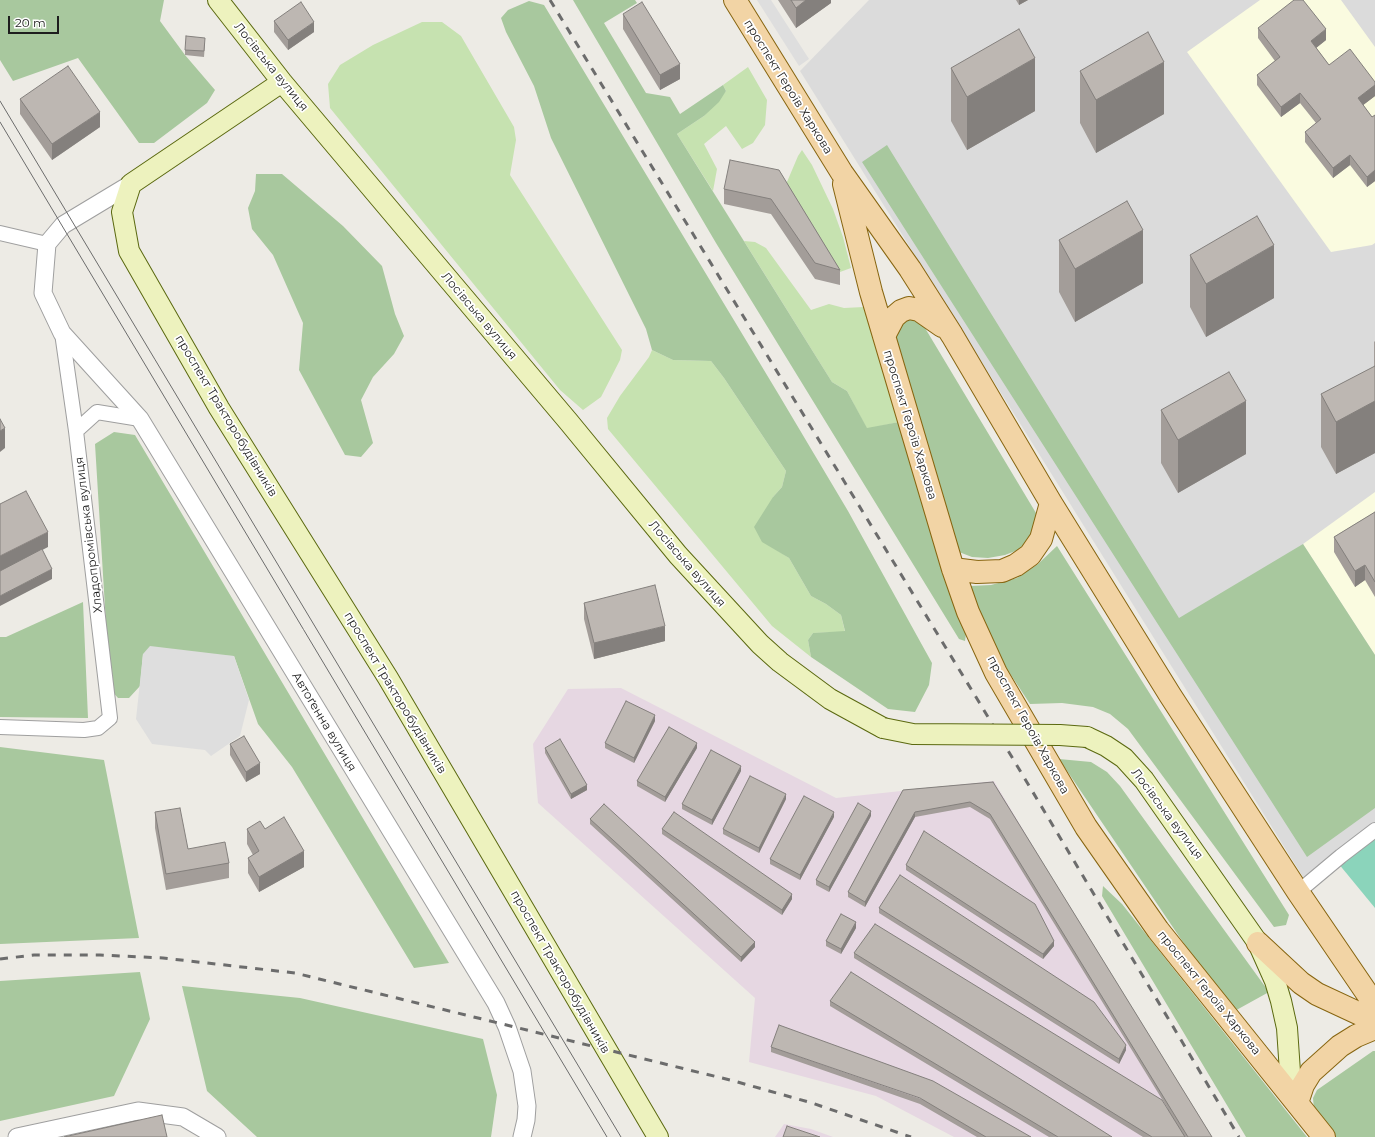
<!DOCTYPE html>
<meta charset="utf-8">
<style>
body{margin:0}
#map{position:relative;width:1375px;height:1137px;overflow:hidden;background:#edebe5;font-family:Montserrat,sans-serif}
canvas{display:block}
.scale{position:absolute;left:8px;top:16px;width:51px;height:18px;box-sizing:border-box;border:2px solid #1e1e1e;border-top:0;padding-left:5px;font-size:12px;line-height:14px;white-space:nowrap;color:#1e1e1e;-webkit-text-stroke:3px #fff;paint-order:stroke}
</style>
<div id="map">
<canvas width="1375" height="1137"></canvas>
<div class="scale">20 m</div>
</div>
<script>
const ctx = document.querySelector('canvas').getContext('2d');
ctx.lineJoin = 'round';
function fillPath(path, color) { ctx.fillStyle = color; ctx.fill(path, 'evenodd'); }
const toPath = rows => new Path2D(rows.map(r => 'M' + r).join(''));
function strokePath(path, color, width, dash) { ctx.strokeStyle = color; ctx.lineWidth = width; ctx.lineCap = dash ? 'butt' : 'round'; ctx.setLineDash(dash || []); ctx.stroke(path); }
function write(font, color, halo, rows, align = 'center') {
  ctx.font = font + ' Montserrat,sans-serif'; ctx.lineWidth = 3.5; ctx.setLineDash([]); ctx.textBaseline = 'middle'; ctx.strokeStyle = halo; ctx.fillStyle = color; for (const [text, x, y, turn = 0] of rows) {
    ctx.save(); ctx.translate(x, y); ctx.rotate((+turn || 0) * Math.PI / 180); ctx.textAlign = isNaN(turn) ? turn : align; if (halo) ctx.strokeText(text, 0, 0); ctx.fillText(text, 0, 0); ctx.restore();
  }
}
const residential = toPath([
 [869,0,1375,0,1375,824,1303,877,800,71]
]);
const industrial = toPath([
 [621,688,836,798,994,781,1207,1137,954,1137,876,1096,749,1062,755,998,538,803,533,744,568,689],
 [784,1124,811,1129,833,1137,775,1137]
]);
const education = toPath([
 [1260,0,1341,0,1375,47,1375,243,1372,245,1331,252,1187,52],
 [1375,492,1375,655,1303,544]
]);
const grass = toPath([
 [422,22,442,22,461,36,514,127,516,140,510,175,622,350,620,360,601,397,583,410,560,390,330,108,328,84,340,65,373,45],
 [748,67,767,100,765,125,753,143,742,149,726,126,704,144,717,169,713,191,677,134,704,116,726,91,723,85],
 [802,150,812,165,833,209,843,237,851,268,840,272,784,189,798,156],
 [744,241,755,242,766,248,811,310,829,304,844,308,864,307,899,422,867,429,847,391,832,382],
 [652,350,673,360,711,361,724,378,786,471,782,487,773,497,772,547,789,558,811,596,826,604,841,615,845,632,813,633,808,640,811,657,772,626,608,429,607,418,620,396,649,357]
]);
const forest = toPath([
 [0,0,164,0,160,21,185,55,215,90,207,103,154,143,139,143,78,58,13,81,0,60],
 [573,0,635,0,637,3,604,23,646,93,670,97,680,114,723,85,726,91,719,102,704,116,677,134,832,382,847,391,867,428,899,422,962,620,966,634,965,641,959,639,716,243],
 [529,1,544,5,779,395,848,511,932,663,929,685,915,712,888,709,811,657,808,640,813,633,845,631,841,615,826,604,811,596,789,558,762,542,754,527,773,497,782,487,786,471,724,378,711,361,673,360,652,350,646,329,551,138,534,86,506,32,501,18,508,10],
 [887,145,1179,618,1303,544,1375,655,1375,808,1307,857,862,162],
 [256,174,282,174,343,226,382,266,395,314,404,336,394,354,373,377,361,400,373,443,361,457,345,455,299,370,303,323,273,255,252,229,248,208,255,191],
 [909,317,922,323,1036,513,1036,525,1026,542,1018,550,1005,555,988,558,972,557,959,552,893,334],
 [114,432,135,435,449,963,414,968,292,767,258,724,234,656,143,654,140,686,129,698,118,698,110,689,95,444],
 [1057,546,1289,915,1286,925,1274,927,1128,729,1110,714,1093,707,1062,703,1030,704,1007,669,985,627,970,586,991,585,1017,578,1038,564],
 [83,602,88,718,0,717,0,637,6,637],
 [0,747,104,760,139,938,0,944],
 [1059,759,1091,762,1107,772,1120,786,1269,992,1231,1013],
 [1103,886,1122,904,1307,1137,1246,1137,1102,896],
 [140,972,150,1019,114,1096,0,1121,0,981],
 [182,986,300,998,483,1039,497,1095,491,1137,257,1137,207,1091],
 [1373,1051,1375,1051,1375,1137,1335,1137,1314,1110,1313,1098,1317,1090]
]);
const pitch = toPath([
 [1375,835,1375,908,1338,863]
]);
const parking = toPath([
 [757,0,771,0,809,59,799,66],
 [150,646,234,656,249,700,240,736,211,756,205,750,152,744,136,719,143,654]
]);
const minor = toPath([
 [0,233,47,244],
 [76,431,97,412,140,419],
 [0,727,84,730,98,728,110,718,76,431,62,333],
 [1298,892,1341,856,1375,830]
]);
const tertiary = toPath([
 [131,184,63,225,47,244,43,293,62,333,140,419,496,1003,507,1027,522,1071,527,1106,526,1120,522,1137],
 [17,1137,138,1111,183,1117,217,1137]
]);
const secondary = toPath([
 [218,0,282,82,568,421,678,555,760,644,780,662,830,699,883,728],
 [282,82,131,184,122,212,129,251,219,408,388,678,658,1137],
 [1087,737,1106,746,1124,758,1144,780,1258,943,1275,981,1281,1001,1287,1028,1290,1072,1297,1103]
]);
const primary = toPath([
 [735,0,842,173,910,269,952,335,1051,503,1170,695,1298,892,1375,1005],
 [844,184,871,292,953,569,968,612,996,673,1086,827,1158,930,1324,1137],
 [884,336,894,317,901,311,909,308,919,310,942,326],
 [953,569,977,572,1002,571,1016,565,1030,555,1041,539,1051,503],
 [1258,943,1301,983,1317,994,1375,1021],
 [1297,1103,1303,1085,1311,1072,1340,1046,1356,1036,1375,1028]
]);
const tram = toPath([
 [0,101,621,1137],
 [0,122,607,1137]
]);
const rail = toPath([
 [550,0,979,702,1239,1137],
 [0,959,34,955,100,955,163,958,295,973,734,1081,812,1103,911,1137]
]);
const secondaryBridge = toPath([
 [883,728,913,734,1060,735,1087,737]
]);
const wall = toPath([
 [778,0,831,0,831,3,796,28],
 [1016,0,1028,0,1019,5],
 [623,14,680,79,660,90,623,29],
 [274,21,314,32,288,50,274,32],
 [1258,28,1326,40,1316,48,1329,65,1375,82,1375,96,1363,105,1372,117,1375,115,1375,181,1367,187,1350,165,1333,178,1305,142,1305,132,1316,123,1300,103,1281,117,1257,85,1257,75,1275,61,1258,38],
 [205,43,204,57,185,55,185,50],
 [951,68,1035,111,967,150,951,121],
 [1080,71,1164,114,1096,153,1080,123],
 [20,99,100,127,52,160,20,114],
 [779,170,840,270,840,285,815,279,771,214,724,204,724,189],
 [1059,240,1143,283,1075,322,1059,292],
 [1190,255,1274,298,1206,337,1190,307],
 [1375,341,1375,453,1336,474,1321,447,1321,394,1374,367,1374,342],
 [1161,410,1246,454,1178,493,1161,463],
 [1375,512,1375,597,1365,580,1355,587,1334,552,1334,537],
 [584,603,665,641,594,659,584,619],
 [655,721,634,763,605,748,605,743],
 [230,744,260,774,246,782,230,755],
 [545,748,587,790,571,799,545,753],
 [697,748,665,802,637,786,637,781],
 [741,771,712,825,682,809,682,804],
 [993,782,1212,1137,1143,1137,854,958,854,953,1168,1109,990,819,970,807,915,817,865,907,848,897,848,892,903,790],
 [786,799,759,853,723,834,723,829],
 [155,812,188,849,229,863,229,878,166,890,155,828],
 [871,816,829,892,816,885,816,880],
 [834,817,800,880,770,864,770,859],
 [590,819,755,947,741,962,590,824],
 [247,829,265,829,304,867,259,892,248,873,248,858,253,855,247,844],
 [662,829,792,899,782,915,662,834],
 [906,865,1054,946,1043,959,906,870],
 [879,908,1126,1050,1119,1064,879,913],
 [856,928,841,954,826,946,826,941],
 [830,1001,1112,1137,1049,1137,830,1006],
 [771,1047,1031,1137,977,1137,920,1104,771,1052]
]);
const shadedWall = toPath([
 [806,0,831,0,831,3,796,28,796,8],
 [1019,0,1028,0,1019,5],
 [314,22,314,32,288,50,288,40],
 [1326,29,1326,40,1311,52,1311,41],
 [1035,58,1035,111,967,150,967,97],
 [1164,62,1164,114,1096,153,1096,100],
 [680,64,680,79,660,90,660,75],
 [1375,85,1375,96,1358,109,1358,98],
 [1300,93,1300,103,1281,117,1281,107],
 [100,112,100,127,52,160,52,144],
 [1350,155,1350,165,1333,178,1333,168],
 [1375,170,1375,181,1367,187,1367,177],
 [1143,230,1143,283,1075,322,1075,269],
 [1274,245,1274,298,1206,337,1206,284],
 [1246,401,1246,454,1178,493,1178,440],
 [1375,401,1375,453,1336,474,1336,422],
 [5,428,5,448,0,452,0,431],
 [48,532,48,547,0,572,0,556],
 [1365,565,1365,580,1355,587,1355,571],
 [52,569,52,579,0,606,0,596],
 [665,626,665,641,594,659,594,643],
 [655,715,655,721,634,763,634,758],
 [697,743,697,748,665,802,665,797],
 [260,763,260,774,246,782,246,772],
 [741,766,741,771,712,825,712,820],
 [587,785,587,790,571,799,571,794],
 [786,794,786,799,759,853,759,848],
 [871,811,871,816,829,892,829,887],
 [834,812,834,817,800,880,800,875],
 [915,812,915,817,865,907,865,902],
 [304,851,304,867,259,892,259,877],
 [792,894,792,899,782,915,782,910],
 [856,922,856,928,841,954,841,949],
 [1054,941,1054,946,1043,959,1043,954],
 [755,942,755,947,741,962,741,957],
 [1126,1045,1126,1050,1119,1064,1119,1059]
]);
const building = toPath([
 [791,0,806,0,796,8,791,0],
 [1294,0,1303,0,1326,29,1311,41,1329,65,1350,49,1375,82,1375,85,1358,98,1372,117,1375,115,1375,170,1367,177,1350,155,1333,168,1305,132,1321,119,1300,93,1281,107,1257,75,1280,57,1258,28,1294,0],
 [301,2,314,22,288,40,274,21,301,2],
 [642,2,680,64,660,75,623,14,642,2],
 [1019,29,1035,58,967,97,951,68,1019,29],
 [1148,32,1164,62,1096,100,1080,71,1148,32],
 [186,36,205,38,204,51,185,50,186,36],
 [68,66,100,112,52,144,20,99,68,66],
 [730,160,779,170,840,270,815,263,771,199,724,189,730,160],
 [1127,201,1143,230,1075,269,1059,240,1127,201],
 [1257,216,1274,245,1206,284,1190,255,1257,216],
 [1375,366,1375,401,1336,422,1321,394,1375,366],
 [1229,372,1246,401,1178,440,1161,410,1229,372],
 [0,419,5,428,0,431,0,419],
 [26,491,48,532,0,556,0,504,26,491],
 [1375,512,1375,582,1365,565,1355,571,1334,537,1375,512],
 [42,549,52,569,0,596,0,571,42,549],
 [655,585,665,626,594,643,584,603,655,585],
 [626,701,655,715,634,758,605,743,626,701],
 [669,727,697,743,665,797,637,781,669,727],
 [244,736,260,763,246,772,230,744,244,736],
 [560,739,587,785,571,794,545,748,560,739],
 [711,750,741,766,712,820,682,804,711,750],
 [750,776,786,794,759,848,723,829,750,776],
 [993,782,1212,1137,1188,1137,990,814,970,802,915,812,865,902,848,892,903,790,993,782],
 [804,796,834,812,800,875,770,859,804,796],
 [858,803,871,811,829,887,816,880,858,803],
 [604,804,755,942,741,957,590,819,604,804],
 [180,808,188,849,225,842,229,863,166,874,155,812,180,808],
 [674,812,792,894,782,910,662,829,674,812],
 [284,817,304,851,259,877,248,858,259,851,247,829,260,821,265,829,284,817],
 [924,831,1035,904,1054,941,1043,954,906,865,924,831],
 [900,875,1094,1002,1126,1045,1119,1059,879,908,900,875],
 [841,914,856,922,841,949,826,941,841,914],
 [875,924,1162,1100,1185,1137,1152,1137,854,953,875,924],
 [851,972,1112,1137,1058,1137,830,1001,851,972],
 [779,1025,933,1081,1031,1137,986,1137,920,1098,771,1047,779,1025],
 [162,1115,167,1137,64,1137,162,1115],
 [787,1126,820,1137,783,1137,787,1126]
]);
const streetNames = [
 ["Лосівська вулиця",271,67,51],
 ["проспект Героїв Харкова",788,87,58],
 ["Лосівська вулиця",479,316,50],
 ["проспект Тракторобудівників",226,416,59],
 ["проспект Героїв Харкова",910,425,73],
 ["Хладопромівська вулиця",89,535,-97],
 ["Лосівська вулиця",687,564,49],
 ["проспект Тракторобудівників",395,693,59],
 ["Автоґенна вулиця",324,722,59],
 ["проспект Героїв Харкова",1028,725,61],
 ["Лосівська вулиця",1167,814,53],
 ["проспект Тракторобудівників",560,972,60],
 ["проспект Героїв Харкова",1209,993,51]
];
fillPath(residential, '#dbdbdb');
fillPath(industrial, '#e6d7e2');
fillPath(education, '#fafbe0');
fillPath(grass, '#c6e2b0');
fillPath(forest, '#a8c89e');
fillPath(pitch, '#8bd4bb');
fillPath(parking, '#dedede');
strokePath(minor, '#9f9f9f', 16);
strokePath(tertiary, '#9f9f9f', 19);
strokePath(secondary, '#5b6910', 22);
strokePath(primary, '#876510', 24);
strokePath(minor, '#fff', 14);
strokePath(tertiary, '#fff', 17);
strokePath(secondary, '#edf2be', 20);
strokePath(primary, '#f2d4a5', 22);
strokePath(tram, '#6c6c6c', 1);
strokePath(rail, '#6c6c6c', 3, [8, 8]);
strokePath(secondaryBridge, '#5b6910', 22, []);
strokePath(secondaryBridge, '#edf2be', 20);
fillPath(wall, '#a39d99');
fillPath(shadedWall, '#84807d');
fillPath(building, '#bdb7b2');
strokePath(building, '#84807d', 1);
write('12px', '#1e1e1e', '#fff', streetNames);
</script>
